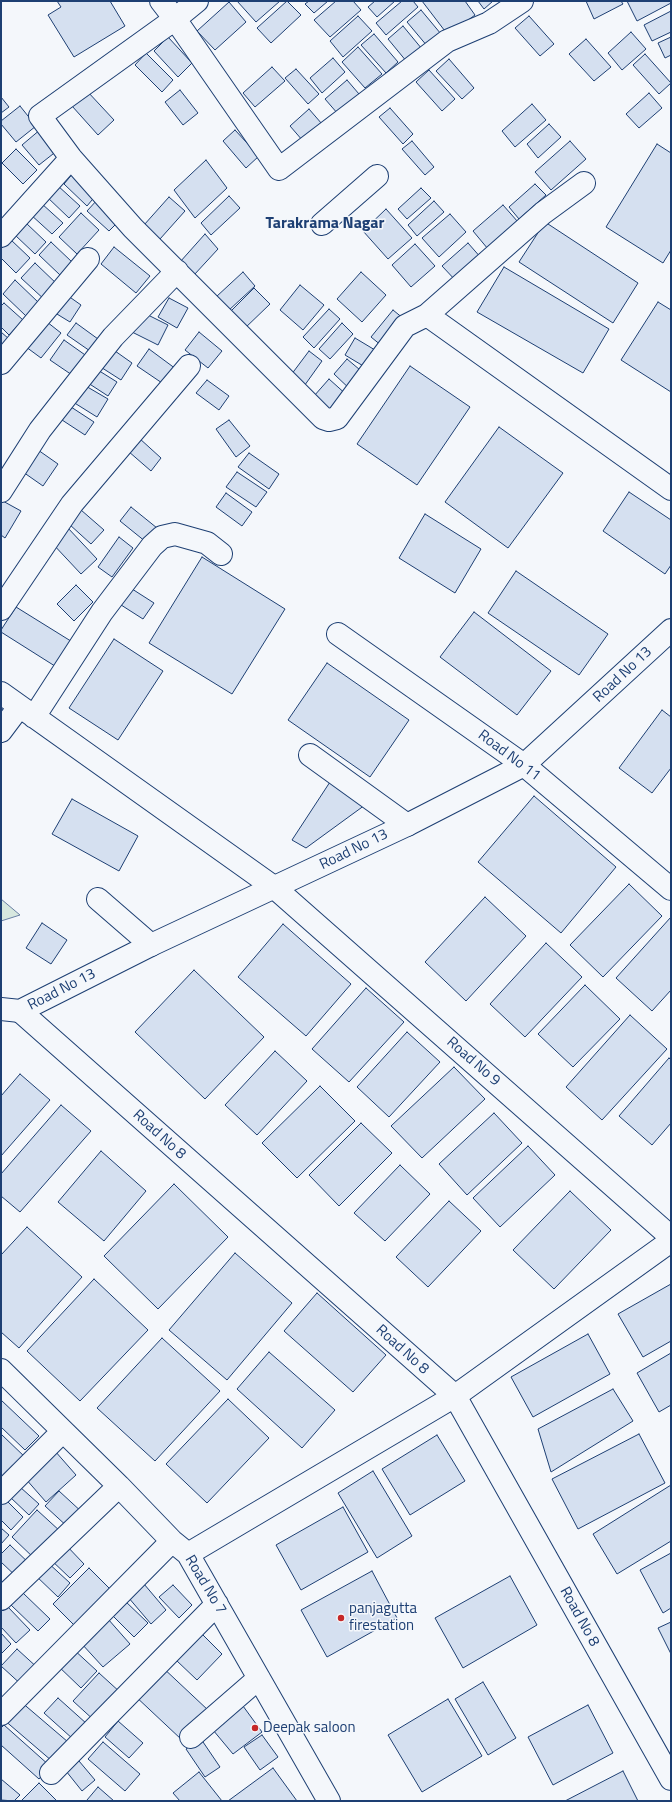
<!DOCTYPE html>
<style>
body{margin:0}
#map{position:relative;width:672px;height:1802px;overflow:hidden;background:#f4f7fb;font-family:"Titillium Web",sans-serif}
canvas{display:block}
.frame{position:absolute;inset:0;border:2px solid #1d3f73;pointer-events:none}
</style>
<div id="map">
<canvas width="672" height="1802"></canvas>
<div class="frame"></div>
</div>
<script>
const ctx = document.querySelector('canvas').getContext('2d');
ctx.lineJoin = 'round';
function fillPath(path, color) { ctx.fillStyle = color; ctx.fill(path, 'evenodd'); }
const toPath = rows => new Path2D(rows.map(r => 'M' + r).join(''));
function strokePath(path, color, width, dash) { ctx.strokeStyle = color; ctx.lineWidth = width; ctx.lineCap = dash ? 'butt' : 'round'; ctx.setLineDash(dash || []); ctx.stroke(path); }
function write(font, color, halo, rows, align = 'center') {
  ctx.font = font + ' "Titillium Web",sans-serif'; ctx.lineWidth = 3; ctx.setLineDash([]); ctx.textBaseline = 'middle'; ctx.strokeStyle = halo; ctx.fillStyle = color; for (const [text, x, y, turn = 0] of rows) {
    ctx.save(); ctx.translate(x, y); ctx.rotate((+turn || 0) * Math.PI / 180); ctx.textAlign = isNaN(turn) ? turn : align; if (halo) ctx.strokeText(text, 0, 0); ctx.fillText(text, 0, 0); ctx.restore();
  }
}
const green = toPath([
 [1,899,20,915,1,921,1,899]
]);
const building = toPath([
 [57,1,110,1,125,26,74,57,48,15,61,7,57,1],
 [237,1,280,1,256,22,237,1],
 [287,1,301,15,271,43,257,28,287,1],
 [309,1,328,1,314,13,305,4,309,1],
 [336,1,353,1,361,10,330,37,314,20,336,1],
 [375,1,395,1,377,17,368,7,375,1],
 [402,1,413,1,418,7,386,35,376,23,402,1],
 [422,1,465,1,475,15,448,35,422,1],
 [478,1,493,1,484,9,478,1],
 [586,1,621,1,623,4,594,19,586,1],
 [627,1,671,1,671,3,637,21,627,1],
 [229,2,246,22,215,50,197,31,229,2],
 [421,10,441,34,428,47,407,22,421,10],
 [671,11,671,32,652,41,644,25,671,11],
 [358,16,372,31,343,57,330,41,358,16],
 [529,16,554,44,540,56,515,28,529,16],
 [403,26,422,49,407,62,388,39,403,26],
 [631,32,646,49,622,70,608,53,631,32],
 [374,34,398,62,386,73,361,45,374,34],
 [168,37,192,63,178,77,154,51,168,37],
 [671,37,671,55,665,58,658,43,671,37],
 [586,39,611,67,594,81,569,54,586,39],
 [358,47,382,74,365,88,342,62,358,47],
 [146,53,173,80,162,92,135,65,146,53],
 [645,54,671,83,659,94,633,65,645,54],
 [333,58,345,72,322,93,310,78,333,58],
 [449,59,474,88,462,99,436,71,449,59],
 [272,67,285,81,255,107,243,93,272,67],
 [296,69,319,94,308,104,285,78,296,69],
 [429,70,455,99,442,111,416,82,429,70],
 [347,80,359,94,338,114,325,99,347,80],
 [180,90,198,113,183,125,165,102,180,90],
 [87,91,114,120,98,135,72,106,87,91],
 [649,93,662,108,639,128,626,114,649,93],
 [1,97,9,107,1,113,1,97],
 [532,104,546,120,515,147,502,131,532,104],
 [20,106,36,126,16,142,1,124,1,121,20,106],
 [390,108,413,134,403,144,379,117,390,108],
 [309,109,322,124,303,141,290,126,309,109],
 [549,124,561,137,538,158,527,144,549,124],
 [41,129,58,150,39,165,22,145,41,129],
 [235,130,259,156,246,168,223,141,235,130],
 [412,141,434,167,425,175,402,149,412,141],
 [570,141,586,159,551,190,535,172,570,141],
 [657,144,671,153,671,250,663,263,606,227,657,144],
 [16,149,37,170,23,184,2,163,16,149],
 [206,160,227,188,195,218,174,190,206,160],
 [74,172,97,194,87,206,64,184,74,172],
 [535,184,546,195,519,219,509,207,535,184],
 [57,185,80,206,69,218,46,196,57,185],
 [421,188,431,198,407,219,398,209,421,188],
 [229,196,240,208,211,235,201,223,229,196],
 [169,197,185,211,160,239,144,225,169,197],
 [98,199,120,220,109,231,87,211,98,199],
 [434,201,444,212,417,236,408,225,434,201],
 [41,203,63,223,52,234,30,214,41,203],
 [503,205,518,222,488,249,473,231,503,205],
 [386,209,412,238,388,259,363,231,386,209],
 [81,213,99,230,77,254,59,237,81,213],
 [450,214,466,232,439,257,422,238,450,214],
 [545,222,638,283,613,323,519,262,545,222],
 [26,223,46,242,35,254,15,235,26,223],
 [205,234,218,249,194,275,180,262,205,234],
 [10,239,30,258,16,273,1,258,1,249,10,239],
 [51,242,72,262,60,275,39,255,51,242],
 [468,243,482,259,457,282,442,266,468,243],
 [415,244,435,266,411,287,392,265,415,244],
 [114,247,150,276,136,293,101,264,114,247],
 [35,263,59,286,46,301,21,278,35,263],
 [504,267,609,329,583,373,477,312,504,267],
 [243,272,255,286,228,311,216,297,243,272],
 [361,272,386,295,362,322,337,299,361,272],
 [15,280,39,303,26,316,3,294,15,280],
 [300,285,324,305,303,330,280,310,300,285],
 [254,288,270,304,243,330,227,315,254,288],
 [64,293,81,305,70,322,52,311,64,293],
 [169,298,188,308,177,328,158,317,169,298],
 [658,302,671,310,671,392,621,360,658,302],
 [4,303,23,320,9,335,1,327,1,306,4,303],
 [329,309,340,319,314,348,303,337,329,309],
 [393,310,404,319,382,346,371,337,393,310],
 [140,311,168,325,158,345,130,331,140,311],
 [42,318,61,333,41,358,22,344,42,318],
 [76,323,98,339,90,351,67,335,76,323],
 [342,323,353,334,330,359,319,349,342,323],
 [1,332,9,339,1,348,1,332],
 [199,332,222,351,208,368,185,350,199,332],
 [355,338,380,353,370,370,345,355,355,338],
 [64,340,88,357,75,377,50,360,64,340],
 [108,346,132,363,121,380,96,364,108,346],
 [149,349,176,369,165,385,137,366,149,349],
 [309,351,322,361,302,389,288,379,309,351],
 [347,359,366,375,352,391,334,374,347,359],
 [410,366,470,407,417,485,357,444,410,366],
 [93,367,117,382,108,396,85,381,93,367],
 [329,379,348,396,332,413,314,396,329,379],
 [207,380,229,396,219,410,196,393,207,380],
 [84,385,108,399,97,417,73,402,84,385],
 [68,405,94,422,85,435,59,418,68,405],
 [229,420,250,446,236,457,216,429,229,420],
 [499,427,563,473,508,548,445,502,499,427],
 [139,438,161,458,151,471,128,451,139,438],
 [38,450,58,464,43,486,23,472,38,450],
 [249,453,279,474,269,489,238,467,249,453],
 [237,472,267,492,256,507,226,487,237,472],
 [629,492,671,520,671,565,665,574,603,531,629,492],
 [226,493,252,512,242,526,216,507,226,493],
 [1,500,21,511,5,538,1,535,1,500],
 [131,507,157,528,146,542,120,521,131,507],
 [81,510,104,530,91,544,69,524,81,510],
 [425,514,481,549,455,593,399,558,425,514],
 [67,527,97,559,81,574,51,542,67,527],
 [119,537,133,548,112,577,98,567,119,537],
 [202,557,285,609,232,694,149,643,202,557],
 [516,571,608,634,579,675,488,613,516,571],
 [76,585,93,602,74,621,57,604,76,585],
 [129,587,154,603,143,619,118,603,129,587],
 [16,607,74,643,58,668,1,632,1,630,16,607],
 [474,612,551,671,517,715,440,657,474,612],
 [114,639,163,671,118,740,69,708,114,639],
 [327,663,409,720,370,777,288,720,327,663],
 [662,710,671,717,671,768,652,793,619,768,662,710],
 [330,782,365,805,306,848,292,840,330,782],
 [534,796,616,867,561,933,478,862,534,796],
 [72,799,138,836,119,871,52,834,72,799],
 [629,884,662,916,603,977,570,945,629,884],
 [485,897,526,936,466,1001,425,962,485,897],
 [671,917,671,990,652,1011,616,978,671,917],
 [42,923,67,940,51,964,26,948,42,923],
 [283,924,351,984,306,1036,238,977,283,924],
 [546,943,582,977,525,1037,490,1004,546,943],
 [194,970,264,1037,205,1099,135,1032,194,970],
 [585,985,620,1019,573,1067,538,1034,585,985],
 [366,988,404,1022,349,1082,312,1049,366,988],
 [630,1015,667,1049,602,1120,566,1087,630,1015],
 [407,1032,440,1062,389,1117,357,1087,407,1032],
 [275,1051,307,1081,257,1135,225,1105,275,1051],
 [669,1058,671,1060,671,1123,652,1145,619,1116,669,1058],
 [454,1067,485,1099,422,1158,391,1126,454,1067],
 [20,1074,50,1100,1,1156,1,1096,20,1074],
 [320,1086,355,1121,297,1178,262,1143,320,1086],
 [61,1105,91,1131,20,1212,1,1196,1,1174,61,1105],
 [494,1113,522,1143,467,1195,439,1164,494,1113],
 [361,1123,392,1153,339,1206,309,1175,361,1123],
 [528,1146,555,1175,500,1227,473,1198,528,1146],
 [101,1151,146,1191,104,1241,58,1202,101,1151],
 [400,1165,430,1194,385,1241,354,1213,400,1165],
 [174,1184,228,1237,158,1309,104,1256,174,1184],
 [570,1191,611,1230,554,1289,513,1250,570,1191],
 [449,1201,481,1231,428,1287,396,1257,449,1201],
 [27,1227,82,1277,19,1348,1,1332,1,1255,27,1227],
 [235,1253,292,1303,227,1380,169,1330,235,1253],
 [94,1279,148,1330,80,1401,27,1351,94,1279],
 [671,1284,671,1341,643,1357,618,1314,671,1284],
 [317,1293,386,1355,353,1392,284,1331,317,1293],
 [588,1334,610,1374,533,1417,511,1377,588,1334],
 [162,1338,220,1391,155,1461,97,1408,162,1338],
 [269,1352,335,1410,302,1448,237,1389,269,1352],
 [671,1353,671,1405,659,1412,637,1373,671,1353],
 [613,1389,633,1421,551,1472,538,1429,613,1389],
 [228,1399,269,1438,207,1503,166,1464,228,1399],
 [1,1400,39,1436,25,1450,1,1427,1,1400],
 [1,1434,27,1459,1,1486,1,1434],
 [639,1434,665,1483,578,1529,552,1479,639,1434],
 [437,1435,465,1481,410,1515,382,1469,437,1435],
 [55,1451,76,1475,46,1502,25,1478,55,1451],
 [373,1471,412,1536,377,1558,338,1493,373,1471],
 [671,1485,671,1541,617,1574,593,1534,671,1485],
 [20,1487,39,1504,29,1515,10,1497,20,1487],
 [59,1491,84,1514,70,1529,45,1506,59,1491],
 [6,1500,23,1517,11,1530,1,1520,1,1505,6,1500],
 [343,1507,368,1552,301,1590,276,1545,343,1507],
 [37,1510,61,1532,36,1560,12,1537,37,1510],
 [1,1528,9,1535,1,1544,1,1528],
 [64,1543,84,1564,70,1578,49,1558,64,1543],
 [10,1545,33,1567,20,1580,1,1562,1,1554,10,1545],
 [671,1553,671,1608,663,1613,640,1570,671,1553],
 [46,1561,70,1583,58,1597,34,1574,46,1561],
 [89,1568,114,1593,78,1629,53,1604,89,1568],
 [372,1571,397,1618,327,1657,301,1610,372,1571],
 [510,1576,537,1625,463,1668,435,1618,510,1576],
 [144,1584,166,1610,151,1624,128,1597,144,1584],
 [173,1585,192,1605,179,1618,159,1597,173,1585],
 [23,1593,50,1619,38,1631,11,1605,23,1593],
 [124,1600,148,1623,134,1637,111,1614,124,1600],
 [7,1606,30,1630,16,1643,1,1627,1,1611,7,1606],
 [108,1619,130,1644,103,1667,81,1643,108,1619],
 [671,1622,671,1654,658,1628,671,1622],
 [1,1633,11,1644,1,1654,1,1633],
 [202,1634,222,1654,197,1680,176,1660,202,1634],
 [72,1648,97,1671,81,1688,56,1664,72,1648],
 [17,1649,40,1670,24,1687,1,1666,17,1649],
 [160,1665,209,1711,182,1740,133,1694,160,1665],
 [99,1673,121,1693,96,1722,73,1701,99,1673],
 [483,1682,516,1738,488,1755,455,1699,483,1682],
 [58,1698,87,1724,73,1739,44,1713,58,1698],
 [448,1699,482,1756,422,1792,388,1735,448,1699],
 [20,1701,68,1742,52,1761,3,1719,20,1701],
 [588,1705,613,1753,553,1785,528,1737,588,1705],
 [243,1706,262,1732,233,1754,213,1730,243,1706],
 [118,1721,143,1743,129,1758,105,1737,118,1721],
 [4,1725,50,1766,39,1779,1,1745,1,1728,4,1725],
 [262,1735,278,1757,260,1770,244,1747,262,1735],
 [201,1739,220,1767,205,1777,186,1749,201,1739],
 [103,1742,140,1774,125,1791,88,1759,103,1742],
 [79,1761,95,1780,82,1791,66,1771,79,1761],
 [273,1768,297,1801,228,1801,273,1768],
 [623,1771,638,1801,565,1801,623,1771],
 [199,1772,222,1801,180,1801,173,1793,199,1772],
 [1,1779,20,1795,14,1801,1,1800,1,1779],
 [39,1783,57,1801,21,1801,39,1783],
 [98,1787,114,1801,88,1801,87,1800,98,1787]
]);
const street = toPath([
 [161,1,175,19,279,169,447,41,489,23,522,1],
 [197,1,175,19,40,116,71,158,133,228,323,418,329,420,337,418,405,326,427,315,543,213,584,183],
 [322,224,377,176],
 [1,236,71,158],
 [427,315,671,489],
 [1,363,88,259],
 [1,491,40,430,113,337,177,271],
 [1,609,72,504,189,366],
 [338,634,524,765,671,889],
 [1,693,275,888,671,1237],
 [34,717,102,612,152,546,162,537,175,534,207,543,221,554],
 [1,731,19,707],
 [310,755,407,825],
 [98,899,151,945],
 [20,1011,455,1396,671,1779],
 [1,1370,119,1486,172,1541,188,1554,329,1801],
 [1,1493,63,1431],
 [188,1554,455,1396,671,1241],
 [1,1599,119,1486],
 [1,1714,172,1541],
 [191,1737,259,1678],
 [51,1773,217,1604]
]);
const secondary = toPath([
 [1,1009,20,1011,151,945,407,825,524,765,671,630]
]);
const markers = [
 [341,1618,4,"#c62828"],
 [255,1728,4,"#c62828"]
];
const streetNames = [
 ["Road No 13",623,675,-43],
 ["Road No 11",509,756,37],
 ["Road No 13",354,850,-26],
 ["Road No 13",62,990,-27],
 ["Road No 9",473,1062,41],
 ["Road No 8",159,1135,42],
 ["Road No 8",402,1350,42],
 ["Road No 7",205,1585,59],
 ["Road No 8",579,1617,61]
];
const poiNames = [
 ["panjagutta",349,1609],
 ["firestation",349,1626],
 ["Deepak saloon",263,1728]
];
const neighbourhoodNames = [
 ["Tarakrama Nagar",325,224]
];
fillPath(green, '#d7e8df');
strokePath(green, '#687fa3', 1);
fillPath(building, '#d5e0f0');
strokePath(building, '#1d3f73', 1);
strokePath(street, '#1d3f73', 24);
strokePath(secondary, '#1d3f73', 24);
strokePath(street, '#f4f7fb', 22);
strokePath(secondary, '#f4f7fb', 22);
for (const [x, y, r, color] of markers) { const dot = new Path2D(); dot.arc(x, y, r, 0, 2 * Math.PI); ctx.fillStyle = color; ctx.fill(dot); strokePath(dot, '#f4f7fb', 1.5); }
write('15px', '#1d3f73', '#f4f7fb', streetNames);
write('15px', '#1d3f73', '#f4f7fb', poiNames, 'left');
write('bold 16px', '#1d3f73', '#f4f7fb', neighbourhoodNames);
</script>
